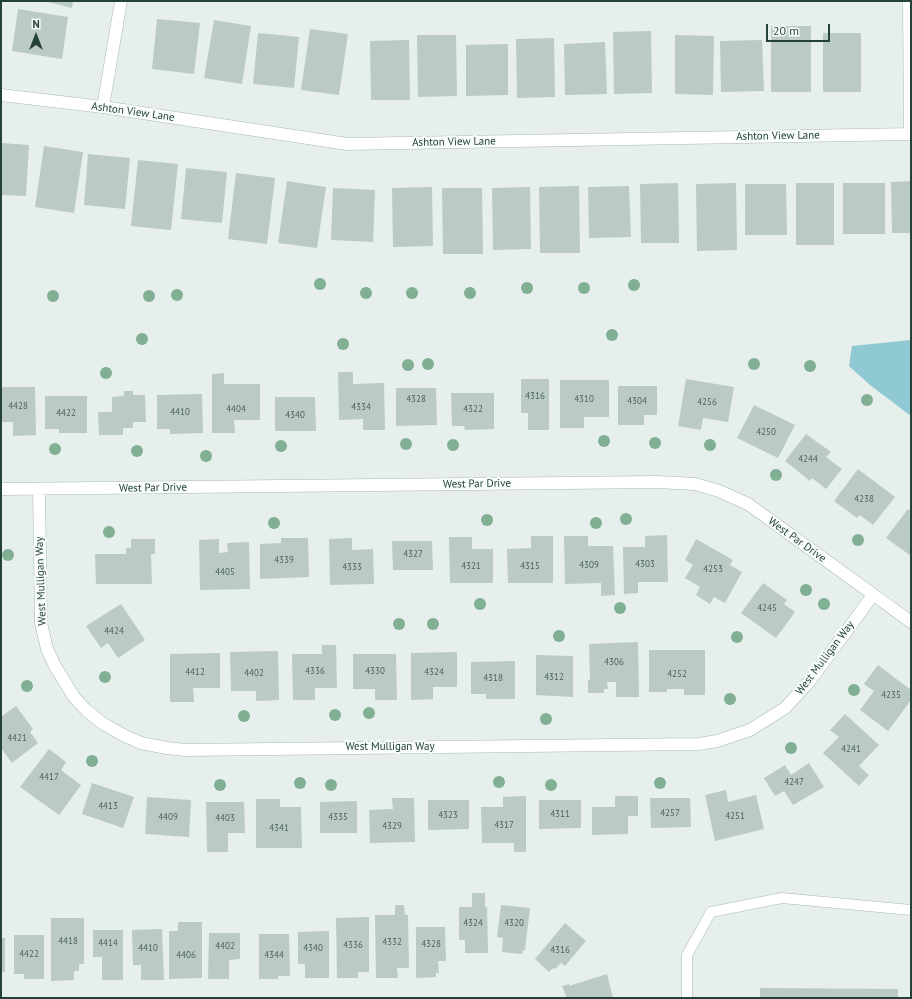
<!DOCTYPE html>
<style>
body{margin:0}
#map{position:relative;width:912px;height:999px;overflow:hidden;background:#e6efeb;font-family:"PT Sans",sans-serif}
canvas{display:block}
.frame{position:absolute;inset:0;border:2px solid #24423a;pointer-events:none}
.north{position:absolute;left:16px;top:16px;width:40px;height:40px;-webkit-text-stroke:3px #f7fbf9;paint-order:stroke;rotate:0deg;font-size:11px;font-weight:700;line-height:16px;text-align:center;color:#24423a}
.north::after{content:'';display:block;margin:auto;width:14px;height:18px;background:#24423a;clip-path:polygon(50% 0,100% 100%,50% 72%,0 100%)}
.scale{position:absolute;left:766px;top:24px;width:64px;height:18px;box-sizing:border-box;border:2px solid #24423a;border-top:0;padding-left:5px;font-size:12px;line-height:14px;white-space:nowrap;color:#24423a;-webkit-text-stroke:3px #f7fbf9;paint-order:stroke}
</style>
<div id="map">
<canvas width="912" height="999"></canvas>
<div class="frame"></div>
<div class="north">N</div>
<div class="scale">20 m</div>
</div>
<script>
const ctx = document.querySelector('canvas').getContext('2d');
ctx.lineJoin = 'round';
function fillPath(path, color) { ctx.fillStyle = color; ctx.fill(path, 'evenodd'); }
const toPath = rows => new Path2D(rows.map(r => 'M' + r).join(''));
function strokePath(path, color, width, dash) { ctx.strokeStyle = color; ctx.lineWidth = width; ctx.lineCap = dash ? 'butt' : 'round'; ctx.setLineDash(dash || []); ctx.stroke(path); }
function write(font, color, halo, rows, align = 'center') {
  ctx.font = font + ' "PT Sans",sans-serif'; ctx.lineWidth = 4; ctx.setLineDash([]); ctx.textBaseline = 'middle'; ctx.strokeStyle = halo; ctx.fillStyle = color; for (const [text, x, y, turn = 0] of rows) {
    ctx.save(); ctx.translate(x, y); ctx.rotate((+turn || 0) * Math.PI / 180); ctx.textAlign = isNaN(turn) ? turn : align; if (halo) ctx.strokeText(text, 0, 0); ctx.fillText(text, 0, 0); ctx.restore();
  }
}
const water = toPath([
 [911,340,911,416,870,385,849,366,852,346]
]);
const building = toPath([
 [44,1,73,1,72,8],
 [18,9,68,17,62,59,12,51],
 [157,19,200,23,194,74,152,69],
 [214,20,251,26,242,84,204,78],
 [771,26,811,26,811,92,771,92],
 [310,29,348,34,339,95,301,90],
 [651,31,652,93,614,94,613,32],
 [258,33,299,37,294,88,253,84],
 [823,33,861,33,861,92,823,92],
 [417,35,456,35,457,96,418,97],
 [675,35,714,36,713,95,675,94],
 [554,38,555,97,517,98,516,39],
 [409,40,410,100,371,100,370,41],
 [762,40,764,91,721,92,720,41],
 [605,42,607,94,565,95,564,44],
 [508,44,508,95,466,96,466,45],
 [1,143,29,145,26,196,1,195],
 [44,146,83,152,74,213,35,207],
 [88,154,130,158,125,209,84,205],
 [138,160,178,164,171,230,131,226],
 [186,168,227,172,222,223,181,219],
 [236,173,275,178,267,244,228,239],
 [287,181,326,187,317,248,278,243],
 [911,181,911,233,892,233,891,182],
 [678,183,679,243,641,243,640,184],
 [736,183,737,250,697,251,696,184],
 [796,183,834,183,834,245,796,245],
 [843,183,885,183,885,234,843,234],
 [745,184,786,184,787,235,745,235],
 [579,186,580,253,540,253,539,187],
 [629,186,631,237,589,238,588,187],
 [432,187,433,246,393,247,392,188],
 [530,187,531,249,493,250,492,188],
 [333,188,375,190,373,242,331,240],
 [442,188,482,188,483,254,443,254],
 [338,372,353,372,353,384,384,383,385,430,363,430,363,419,339,420],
 [224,373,224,384,260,384,260,420,234,420,235,433,212,433,212,374],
 [521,379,549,379,549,430,528,430,528,413,521,413],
 [686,379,734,387,728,422,703,418,701,430,678,426],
 [560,380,609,380,609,417,584,417,584,428,560,428],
 [618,386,657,386,657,415,644,415,644,425,618,425],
 [1,387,35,387,36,435,13,436,13,422,1,422],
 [396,388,436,388,437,425,396,426],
 [124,391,133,391,133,395,145,395,146,422,133,422,133,428,123,428,123,435,99,435,98,412,112,412,112,397,124,396],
 [451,393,494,393,494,429,465,430,464,426,452,426],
 [202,394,203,433,170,434,170,429,157,429,157,395],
 [45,396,87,396,87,433,59,433,59,429,45,429],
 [275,397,315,397,316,431,275,431],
 [754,405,795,425,778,458,737,438],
 [806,434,831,452,826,457,842,469,826,489,812,478,810,481,785,461],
 [858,469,895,497,873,525,860,515,857,518,834,501],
 [908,509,911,511,911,556,886,538],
 [667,535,668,582,638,582,638,593,624,594,623,547,645,547,645,536],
 [531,536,553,536,553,583,508,583,507,549,531,548],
 [564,536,588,536,588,546,613,546,615,595,601,596,601,583,565,584],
 [449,537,472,537,472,549,493,549,493,583,450,583],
 [281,538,308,538,309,577,260,579,260,544,281,543],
 [352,538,352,550,373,549,374,584,330,585,329,539],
 [131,539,155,539,155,554,151,554,152,584,96,584,95,554,126,554,126,548,131,548],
 [219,539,219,553,228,552,227,543,249,542,250,589,200,590,199,540],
 [696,539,733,560,730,565,742,572,725,603,714,597,710,604,696,595,700,587,685,578,693,565,685,560],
 [392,541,432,541,433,570,393,570],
 [763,583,787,600,784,604,795,612,776,638,741,613],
 [121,604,145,640,118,658,108,643,101,648,86,626],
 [638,642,639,697,616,697,616,682,607,682,608,689,604,689,604,693,588,693,588,680,590,680,589,644],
 [322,645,336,645,337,688,315,688,315,700,293,700,292,654,322,654],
 [649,650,705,650,705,695,684,695,684,689,667,689,667,692,649,692],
 [278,651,279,700,256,701,256,691,231,691,230,652],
 [457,652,457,687,433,687,433,699,411,700,411,653],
 [220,653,220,688,193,688,194,702,170,702,170,654],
 [353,654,396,654,397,700,375,700,375,689,353,689],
 [536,655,573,656,573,697,536,695],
 [515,661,515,699,486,699,486,694,471,694,471,662],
 [878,665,911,690,911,700,888,731,860,710,874,691,864,684],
 [16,706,33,729,30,732,38,743,12,763,1,748,1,717],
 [845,714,879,745,859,766,869,775,859,786,823,753,839,737,830,730],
 [49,749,66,762,61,770,81,785,59,815,20,787],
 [809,763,824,787,793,805,784,791,775,796,764,778,785,765,791,775],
 [92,783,134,797,123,828,82,814],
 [726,790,728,802,756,795,764,829,715,841,705,795],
 [526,796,526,852,514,852,514,843,482,843,481,807,503,807,503,797],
 [615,796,638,796,638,816,628,816,628,834,592,835,592,807,615,807],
 [147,797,191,800,189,837,145,834],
 [392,798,414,798,415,842,370,843,369,810,393,809],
 [650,798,690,798,691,827,651,828],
 [256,799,280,799,280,807,301,807,302,848,256,848],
 [428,800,469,800,469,829,428,830],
 [539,800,581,800,581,828,539,829],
 [357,801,357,833,320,833,320,802],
 [206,802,244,802,245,833,228,833,228,852,207,852],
 [472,893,485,893,485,907,487,907,488,953,465,953,465,940,459,940,459,907,472,907],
 [395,905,404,905,405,915,408,915,409,968,397,968,398,978,376,978,375,915,395,915],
 [501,905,530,908,525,950,523,950,522,954,502,952,503,938,497,937],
 [369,917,369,972,358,972,358,978,337,978,336,918],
 [51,918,84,918,84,964,79,964,79,971,74,971,74,980,51,981],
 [178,922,202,922,202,978,169,979,169,931,178,931],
 [565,923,586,941,565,966,561,963,555,969,553,968,549,972,535,959],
 [416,927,445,927,446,961,438,961,439,973,436,973,436,977,416,978],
 [162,929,164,980,141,980,141,965,133,965,132,930],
 [93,930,123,930,123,980,102,980,102,957,93,957],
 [329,931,329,978,305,978,305,964,298,964,298,932],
 [209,933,240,933,240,959,229,960,229,979,208,979],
 [259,934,289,934,290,976,278,976,278,979,259,979],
 [14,935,44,935,44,979,24,979,24,974,14,974],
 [1,938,5,938,5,972,1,972],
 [607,974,613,998,567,998,562,986,569,984,569,986],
 [760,988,898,989,898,998,760,998]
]);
const lane = toPath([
 [687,998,687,955,711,912,782,898,911,910]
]);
const street = toPath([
 [909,1,910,134],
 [1,95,103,107,347,144,911,134],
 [103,107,121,1],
 [1,489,657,482,695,484,719,491,748,504,911,622],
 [39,489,41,623,47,649,55,666,74,697,86,710,102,723,125,736,141,743,167,748,186,750,699,744,717,741,750,730,785,708,809,682,873,595]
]);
const trees = [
 [320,284],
 [634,285],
 [527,288],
 [584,288],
 [366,293],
 [412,293],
 [470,293],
 [177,295],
 [53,296],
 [149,296],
 [612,335],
 [142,339],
 [343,344],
 [428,364],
 [754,364],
 [408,365],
 [810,366],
 [106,373],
 [867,400],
 [604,441],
 [655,443],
 [406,444],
 [453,445],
 [710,445],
 [281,446],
 [55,449],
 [137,451],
 [206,456],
 [776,475],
 [626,519],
 [487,520],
 [274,523],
 [596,523],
 [109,532],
 [858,540],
 [8,555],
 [806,590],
 [480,604],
 [824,604],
 [620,608],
 [399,624],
 [433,624],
 [559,636],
 [737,637],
 [105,677],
 [27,686],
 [854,690],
 [730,699],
 [369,713],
 [335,715],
 [244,716],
 [546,719],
 [791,748],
 [92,761],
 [499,782],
 [300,783],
 [660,783],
 [220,785],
 [331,785],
 [551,785]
];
const numberNames = [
 ["4316",535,396],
 ["4328",416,399],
 ["4310",584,399],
 ["4304",637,401],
 ["4256",707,402],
 ["4428",18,406],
 ["4334",361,407],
 ["4404",236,409],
 ["4322",473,409],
 ["4410",180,412],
 ["4422",66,413],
 ["4340",295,415],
 ["4250",766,432],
 ["4244",808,459],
 ["4238",864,499],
 ["4327",413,554],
 ["4339",284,560],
 ["4303",645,564],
 ["4309",589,565],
 ["4321",471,566],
 ["4315",530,566],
 ["4333",352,567],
 ["4253",713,569],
 ["4405",225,572],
 ["4245",767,608],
 ["4424",114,631],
 ["4306",614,662],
 ["4336",315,671],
 ["4330",375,671],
 ["4412",195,672],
 ["4324",434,672],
 ["4402",254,673],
 ["4252",677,674],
 ["4312",554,677],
 ["4318",493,678],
 ["4235",891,695],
 ["4421",17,738],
 ["4241",851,749],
 ["4417",49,777],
 ["4247",794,782],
 ["4413",108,806],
 ["4257",670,813],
 ["4311",560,814],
 ["4323",448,815],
 ["4251",735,816],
 ["4409",168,817],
 ["4335",338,817],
 ["4403",225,818],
 ["4317",504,825],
 ["4329",392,826],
 ["4341",279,828],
 ["4324",473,923],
 ["4320",514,923],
 ["4418",68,941],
 ["4332",392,942],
 ["4414",108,943],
 ["4328",431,944],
 ["4336",353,945],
 ["4402",225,946],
 ["4410",148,948],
 ["4340",313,948],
 ["4316",560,950],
 ["4422",29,954],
 ["4406",186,955],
 ["4344",274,955]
];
const streetNames = [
 ["Ashton View Lane",133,112,8],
 ["Ashton View Lane",778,136,-1],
 ["Ashton View Lane",454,142,-1],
 ["West Par Drive",477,484,-1],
 ["West Par Drive",153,488,-1],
 ["West Par Drive",797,540,36],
 ["West Mulligan Way",41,581,-92],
 ["West Mulligan Way",825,658,-53],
 ["West Mulligan Way",390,747]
];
fillPath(water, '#8ec9d4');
fillPath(building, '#bbcac4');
strokePath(lane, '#a8b8b2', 11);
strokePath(street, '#a8b8b2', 13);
strokePath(lane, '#fff', 10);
strokePath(street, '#fff', 12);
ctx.fillStyle = '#80af93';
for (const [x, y] of trees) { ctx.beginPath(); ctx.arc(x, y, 6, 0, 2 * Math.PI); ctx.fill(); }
write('9px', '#4a645c', null, numberNames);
write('11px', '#24423a', '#f7fbf9', streetNames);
</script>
